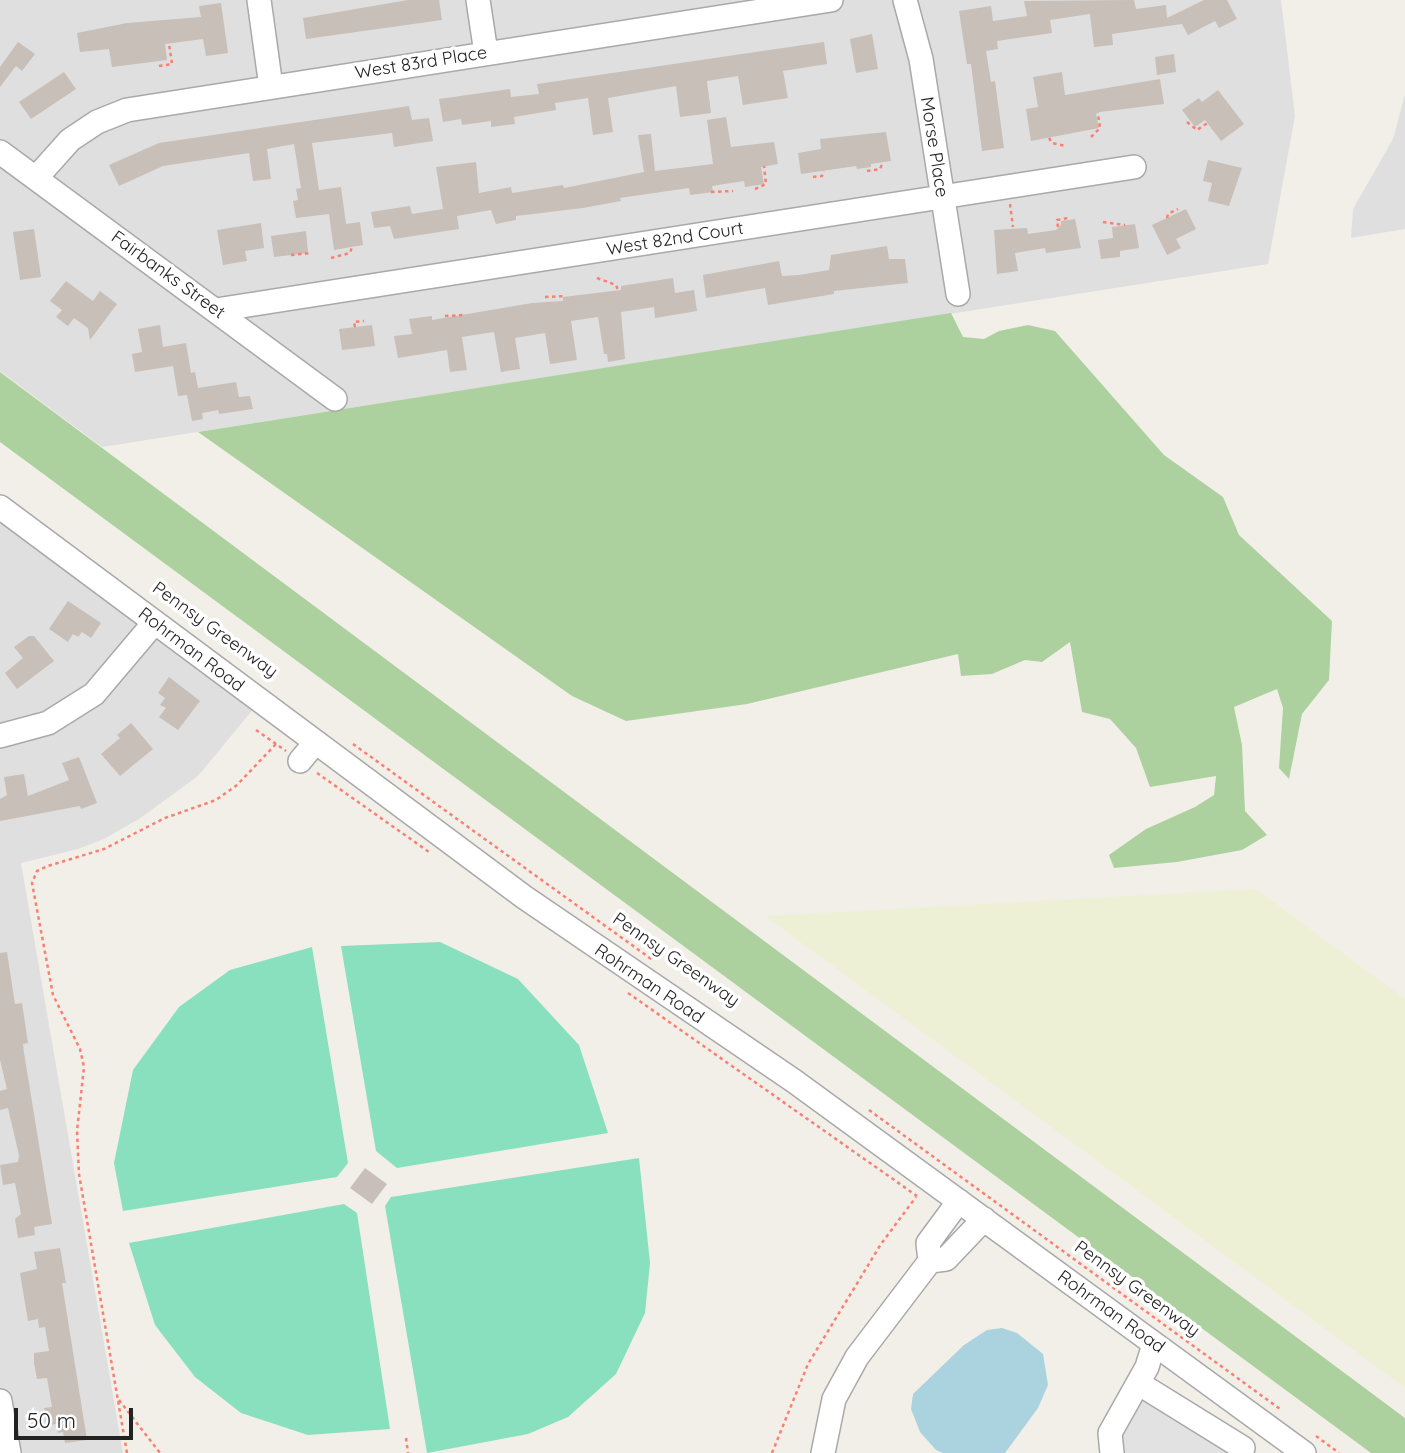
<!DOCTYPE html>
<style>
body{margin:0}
#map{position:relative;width:1405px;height:1453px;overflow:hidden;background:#f2efe9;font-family:Quicksand,sans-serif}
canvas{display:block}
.scale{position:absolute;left:14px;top:1408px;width:119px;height:32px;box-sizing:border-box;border:4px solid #222;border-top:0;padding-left:9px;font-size:21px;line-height:24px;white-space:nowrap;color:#222;-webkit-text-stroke:5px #fff;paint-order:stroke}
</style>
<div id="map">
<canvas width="1405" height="1453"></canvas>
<div class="scale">50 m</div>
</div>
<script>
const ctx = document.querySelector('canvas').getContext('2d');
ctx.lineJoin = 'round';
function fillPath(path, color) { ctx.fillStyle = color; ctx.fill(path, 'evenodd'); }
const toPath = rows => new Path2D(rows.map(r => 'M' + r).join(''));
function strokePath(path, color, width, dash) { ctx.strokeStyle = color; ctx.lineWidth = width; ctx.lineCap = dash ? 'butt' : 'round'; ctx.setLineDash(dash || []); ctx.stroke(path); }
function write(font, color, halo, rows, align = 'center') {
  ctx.font = font + ' Quicksand,sans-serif'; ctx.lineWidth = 7; ctx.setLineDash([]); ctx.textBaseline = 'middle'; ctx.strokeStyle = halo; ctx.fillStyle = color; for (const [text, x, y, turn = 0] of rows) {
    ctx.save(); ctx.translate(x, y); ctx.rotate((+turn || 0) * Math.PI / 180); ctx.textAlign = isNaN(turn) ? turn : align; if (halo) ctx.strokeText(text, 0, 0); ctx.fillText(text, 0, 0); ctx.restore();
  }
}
const residential = toPath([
 [0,0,1281,0,1295,116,1268,264,102,447,0,371],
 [1405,94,1405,229,1351,238,1353,209,1393,139],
 [0,519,255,707,198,776,139,819,104,839,78,849,21,863,123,1453,0,1453]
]);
const farmland = toPath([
 [1256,889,1405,999,1405,1388,765,916]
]);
const forest = toPath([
 [951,313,963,337,984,339,999,331,1028,325,1055,331,1164,455,1223,497,1239,535,1332,621,1329,680,1302,714,1289,779,1279,768,1283,708,1277,689,1234,707,1242,745,1245,811,1267,835,1242,850,1177,862,1114,868,1109,855,1146,829,1195,807,1214,795,1216,776,1150,787,1136,748,1110,719,1082,712,1070,642,1042,662,1025,660,992,674,961,676,958,654,747,704,626,721,572,696,198,432],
 [0,372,1405,1418,1405,1453,1371,1453,0,442]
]);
const pitch = toPath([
 [440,942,518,979,579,1045,608,1133,397,1168,376,1151,341,946],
 [312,947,348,1163,337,1177,123,1211,114,1163,133,1070,179,1007,230,970],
 [639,1158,650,1263,645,1313,616,1374,568,1417,528,1434,427,1453,385,1206,391,1197],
 [344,1204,357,1213,390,1429,308,1435,241,1413,195,1377,155,1325,129,1243]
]);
const parking = toPath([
 [1137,1370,1255,1452,1255,1453,1100,1453,1099,1436]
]);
const water = toPath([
 [1002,1328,1017,1333,1043,1354,1048,1385,1038,1408,1005,1453,943,1453,936,1450,920,1432,911,1409,913,1394,964,1345,987,1330]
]);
const building = toPath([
 [408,0,439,0,442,20,306,39,303,18],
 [1134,0,1136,9,1166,5,1167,18,1204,0,1227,0,1237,19,1219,28,1215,21,1188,35,1182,24,1112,34,1113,45,1094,47,1090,14,1050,20,1052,33,997,41,998,49,986,51,991,82,995,81,1004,148,982,151,971,64,967,64,959,11,991,6,993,21,1027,16,1024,1],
 [221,3,228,53,206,56,203,39,165,44,167,60,112,67,109,49,80,52,77,33,127,23,201,17,199,6],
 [872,34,878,69,856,73,850,39],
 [18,42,35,54,22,71,16,66,0,87,0,67],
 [824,42,827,64,783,71,788,98,743,105,738,76,707,81,711,113,680,117,676,86,608,98,613,132,593,135,588,98,555,103,556,110,514,117,515,124,491,127,491,121,462,125,461,119,443,122,439,99,510,89,511,97,539,94,537,84],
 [1174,54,1176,72,1157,75,1155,57],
 [64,72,76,89,31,119,19,102],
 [1062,72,1065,95,1160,79,1164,104,1100,112,1096,114,1099,128,1031,141,1026,109,1038,107,1033,77],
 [1218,90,1244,124,1221,141,1205,120,1195,127,1182,110,1199,98,1202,102],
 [409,106,412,120,429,118,433,141,394,147,392,133,312,143,319,190,341,187,346,224,360,222,363,245,334,250,329,214,296,218,293,201,298,200,296,189,301,188,294,144,267,149,271,179,253,181,249,153,163,166,119,186,109,165,159,143],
 [726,117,731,147,774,142,778,164,761,167,764,184,745,187,744,181,712,186,713,192,690,195,689,188,620,198,621,201,583,208,516,216,516,220,496,224,491,210,457,216,459,229,394,239,390,226,374,228,371,212,410,206,412,214,443,209,436,167,476,162,479,193,511,187,512,193,563,185,564,188,644,172,638,135,651,134,655,171,713,164,707,120],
 [886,132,891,161,871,164,871,167,857,169,856,166,801,174,798,153,821,149,820,139],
 [1208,160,1242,168,1229,206,1208,201,1212,183,1203,181],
 [1186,209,1196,229,1176,239,1181,248,1167,255,1152,225],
 [1075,219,1081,248,1046,253,1045,248,1015,253,1018,271,997,274,994,230,1027,228,1028,234,1056,230,1061,225,1061,221],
 [261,223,264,248,245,251,247,261,223,265,217,230],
 [1135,224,1139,248,1120,251,1120,257,1101,259,1098,240,1113,238,1112,227],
 [34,229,41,277,20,280,13,232],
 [306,231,308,253,274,257,271,236],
 [887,246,889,259,905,259,908,283,834,291,834,294,768,305,765,288,706,298,703,275,779,261,782,276,799,275,829,270,831,255],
 [673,278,675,293,694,290,697,311,655,318,654,307,621,312,625,359,608,362,607,354,604,354,598,317,571,321,577,360,550,364,545,333,515,338,520,369,501,372,494,332,462,337,467,370,450,372,447,350,398,358,394,336,412,334,409,319,432,316,432,320,532,303,563,301,563,297,621,290,621,286],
 [66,281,93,301,100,291,117,304,90,340,88,328,74,318,68,326,56,317,62,310,50,301],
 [160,325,163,347,186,343,191,373,195,372,198,388,236,382,239,397,250,396,253,409,219,414,218,410,202,413,203,419,192,421,187,395,178,396,173,366,135,372,132,354,142,352,138,329],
 [372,325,375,346,342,350,339,329],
 [68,601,101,623,91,638,82,632,78,637,73,634,68,642,49,629],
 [29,636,34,636,54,661,17,689,5,673,23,658,14,647],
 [169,677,200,701,178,730,159,717,166,708,160,705,165,698,158,693],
 [131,723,153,749,120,776,101,754,120,738,117,735],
 [79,757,97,803,81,809,80,806,0,821,0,799,7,795,4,777,24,774,28,796,69,780,62,763],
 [7,952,15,1004,22,1003,28,1043,23,1044,24,1053,52,1224,34,1227,35,1235,18,1238,15,1219,21,1214,15,1183,3,1185,0,1165,18,1162,19,1155,8,1108,0,1110,0,1091,7,1089,0,1060,0,953],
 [365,1168,387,1184,372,1204,350,1188],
 [60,1248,66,1283,62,1283,87,1440,65,1443,63,1432,58,1433,56,1424,46,1426,44,1408,52,1407,47,1378,37,1379,34,1363,34,1353,49,1351,45,1327,39,1328,38,1319,28,1321,20,1273,37,1269,34,1252]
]);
const path = toPath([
 [159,66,172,64,169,44],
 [1187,122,1197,130,1209,122],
 [1091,137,1100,128,1098,114],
 [1049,138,1052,143,1066,146],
 [867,171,880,169,883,162],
 [813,177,822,176,824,171],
 [755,189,766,184,764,166],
 [711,192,733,191],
 [1010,204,1013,227],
 [1167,218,1168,214,1178,209],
 [1103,222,1125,225],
 [1058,227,1057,220,1068,218],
 [291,255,312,253],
 [331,258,350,253,352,247],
 [597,278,616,285,618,290],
 [545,297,566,296],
 [445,316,464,315],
 [355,327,354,322,364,321],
 [256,730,286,751],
 [353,744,654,961],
 [317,773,429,852],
 [628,993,917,1196],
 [869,1110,1280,1409],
 [119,1400,160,1453],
 [1316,1436,1339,1453],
 [406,1438,408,1453],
 [127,1453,79,1174,77,1131,84,1067,80,1049,53,995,32,883,37,871,48,866,104,849,165,818,216,800,237,785,276,744],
 [772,1453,808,1364,881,1244,916,1197]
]);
const minor = toPath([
 [259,0,271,87],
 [478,0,486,53],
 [905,0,921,59,958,294],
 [0,152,335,399],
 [36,178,70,140,97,122,127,110,831,0],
 [216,310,1134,167],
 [0,507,524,897,794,1081,1304,1453],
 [0,736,48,723,94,694,154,623],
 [300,761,315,743],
 [930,1261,928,1243,959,1201],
 [1138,1383,1243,1448],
 [0,1401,9,1453],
 [823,1453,834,1399,857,1357,930,1261,946,1259,984,1219],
 [1112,1453,1110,1433,1147,1367,1154,1344]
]);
const streetNames = [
 ["West 83rd Place",421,63,-9],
 ["Morse Place",934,147,81],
 ["West 82nd Court",675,239,-9],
 ["Fairbanks Street",168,275,36],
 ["Pennsy Greenway",215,630,36],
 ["Rohrman Road",191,650,37],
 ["Pennsy Greenway",676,960,35],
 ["Rohrman Road",649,984,34],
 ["Pennsy Greenway",1137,1289,36],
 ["Rohrman Road",1111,1312,36]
];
fillPath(residential, '#e0dfdf');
fillPath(farmland, '#eef0d5');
fillPath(forest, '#add19e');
fillPath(pitch, '#88e0be');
fillPath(parking, '#e2e2e2');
fillPath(water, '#aad3df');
fillPath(building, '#c7bfb8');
strokePath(minor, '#a9a9a9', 26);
strokePath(path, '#fa8072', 2.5, [3.5, 3.5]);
strokePath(minor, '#fff', 23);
write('18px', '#222', '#fff', streetNames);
</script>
